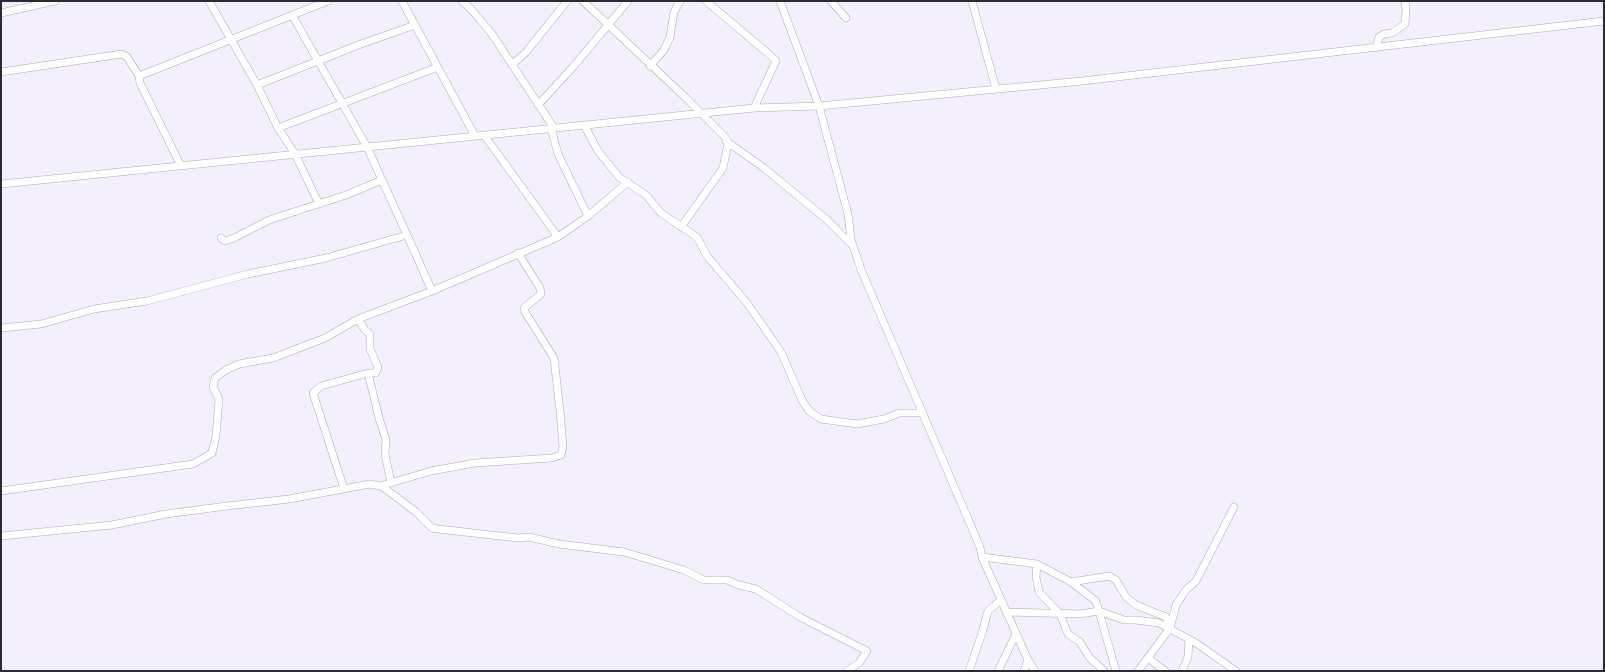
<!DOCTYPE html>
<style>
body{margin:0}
#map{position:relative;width:1605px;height:672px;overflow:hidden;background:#f3effd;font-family:"Sofia Sans Condensed",sans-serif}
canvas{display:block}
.frame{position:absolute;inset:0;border:2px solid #2b2932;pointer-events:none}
</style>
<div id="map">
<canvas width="1605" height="672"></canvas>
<div class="frame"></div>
</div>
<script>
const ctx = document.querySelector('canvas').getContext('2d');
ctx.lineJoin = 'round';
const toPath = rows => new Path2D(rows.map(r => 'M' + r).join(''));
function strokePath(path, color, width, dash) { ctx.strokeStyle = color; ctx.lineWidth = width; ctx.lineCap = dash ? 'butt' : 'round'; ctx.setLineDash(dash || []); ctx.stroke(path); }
const street = toPath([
 [209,1,257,85,278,128,295,154,319,204],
 [402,1,475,136],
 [462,1,470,8,492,34,554,128],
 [583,1,686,98,725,137,728,144,723,168,681,227],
 [706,1,770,55,776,61,754,108],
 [780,1,819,106,848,214,851,240,862,272,980,547,982,557,1028,660,1035,671],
 [831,1,846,18],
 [972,1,996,89],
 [1,13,55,1],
 [1376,48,1379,37,1384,34,1392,33,1405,24,1406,9,1405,1],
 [512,65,527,51,567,1],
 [650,66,664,50,670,37,674,12,680,1],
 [1,72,122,54,127,57,139,76],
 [257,85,361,44,415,25],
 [538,105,573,67,628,1],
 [584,125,598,151,620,178,646,195,661,213,697,237,707,256,747,303,781,352,802,400,809,411,821,419,857,424,884,419,899,413,921,413],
 [278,128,438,67],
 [551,128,558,154,588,216],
 [484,135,558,237],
 [726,141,764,168,826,219,852,245],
 [180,164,140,83,139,76,328,1],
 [1,184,754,108,819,106,1082,81,1604,21],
 [407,235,432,291],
 [221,238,225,241,234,238,269,220,346,195,382,180],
 [1,328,41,324,94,309,147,301,248,274,326,258,407,235,367,147,292,15],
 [368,373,379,418,386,440,385,454,391,483],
 [380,486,431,471,475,463,552,458,561,455,563,447,560,411,554,358,525,312,524,308,541,294,540,288,518,253],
 [344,489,313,393,321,386,368,373,376,373,378,367,370,349,370,334,365,330,358,319],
 [1,491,193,464,212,453,216,436,219,399,213,387,215,378,226,370,239,364,273,358,325,338,358,319,432,291,558,237,588,216,628,182],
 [1,536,112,525,166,514,227,506,289,499,370,484,380,486,387,490,416,512,432,528,438,529,518,538,529,537,559,544,624,552,684,570,704,580,727,580,739,585,756,589,800,617,867,651,859,663,847,671],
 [982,557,1037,564,1071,582,1109,576,1116,580,1126,597,1136,605,1166,617,1170,628,1138,671],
 [1037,564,1036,577,1039,592,1060,614,1068,634,1080,642,1089,657,1104,671],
 [1071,582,1096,601,1116,671],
 [1006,612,1080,614,1099,611,1124,620,1136,620,1159,623,1196,643,1236,671],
 [1170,628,1176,605,1186,590,1196,581,1234,507],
 [1148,658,1165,671],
 [969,671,982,633,988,611,1001,600],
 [998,671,1016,634],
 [1024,671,1028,660],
 [1182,671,1188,657,1189,639]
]);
strokePath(street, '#ada7bd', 8);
strokePath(street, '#fff', 7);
</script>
